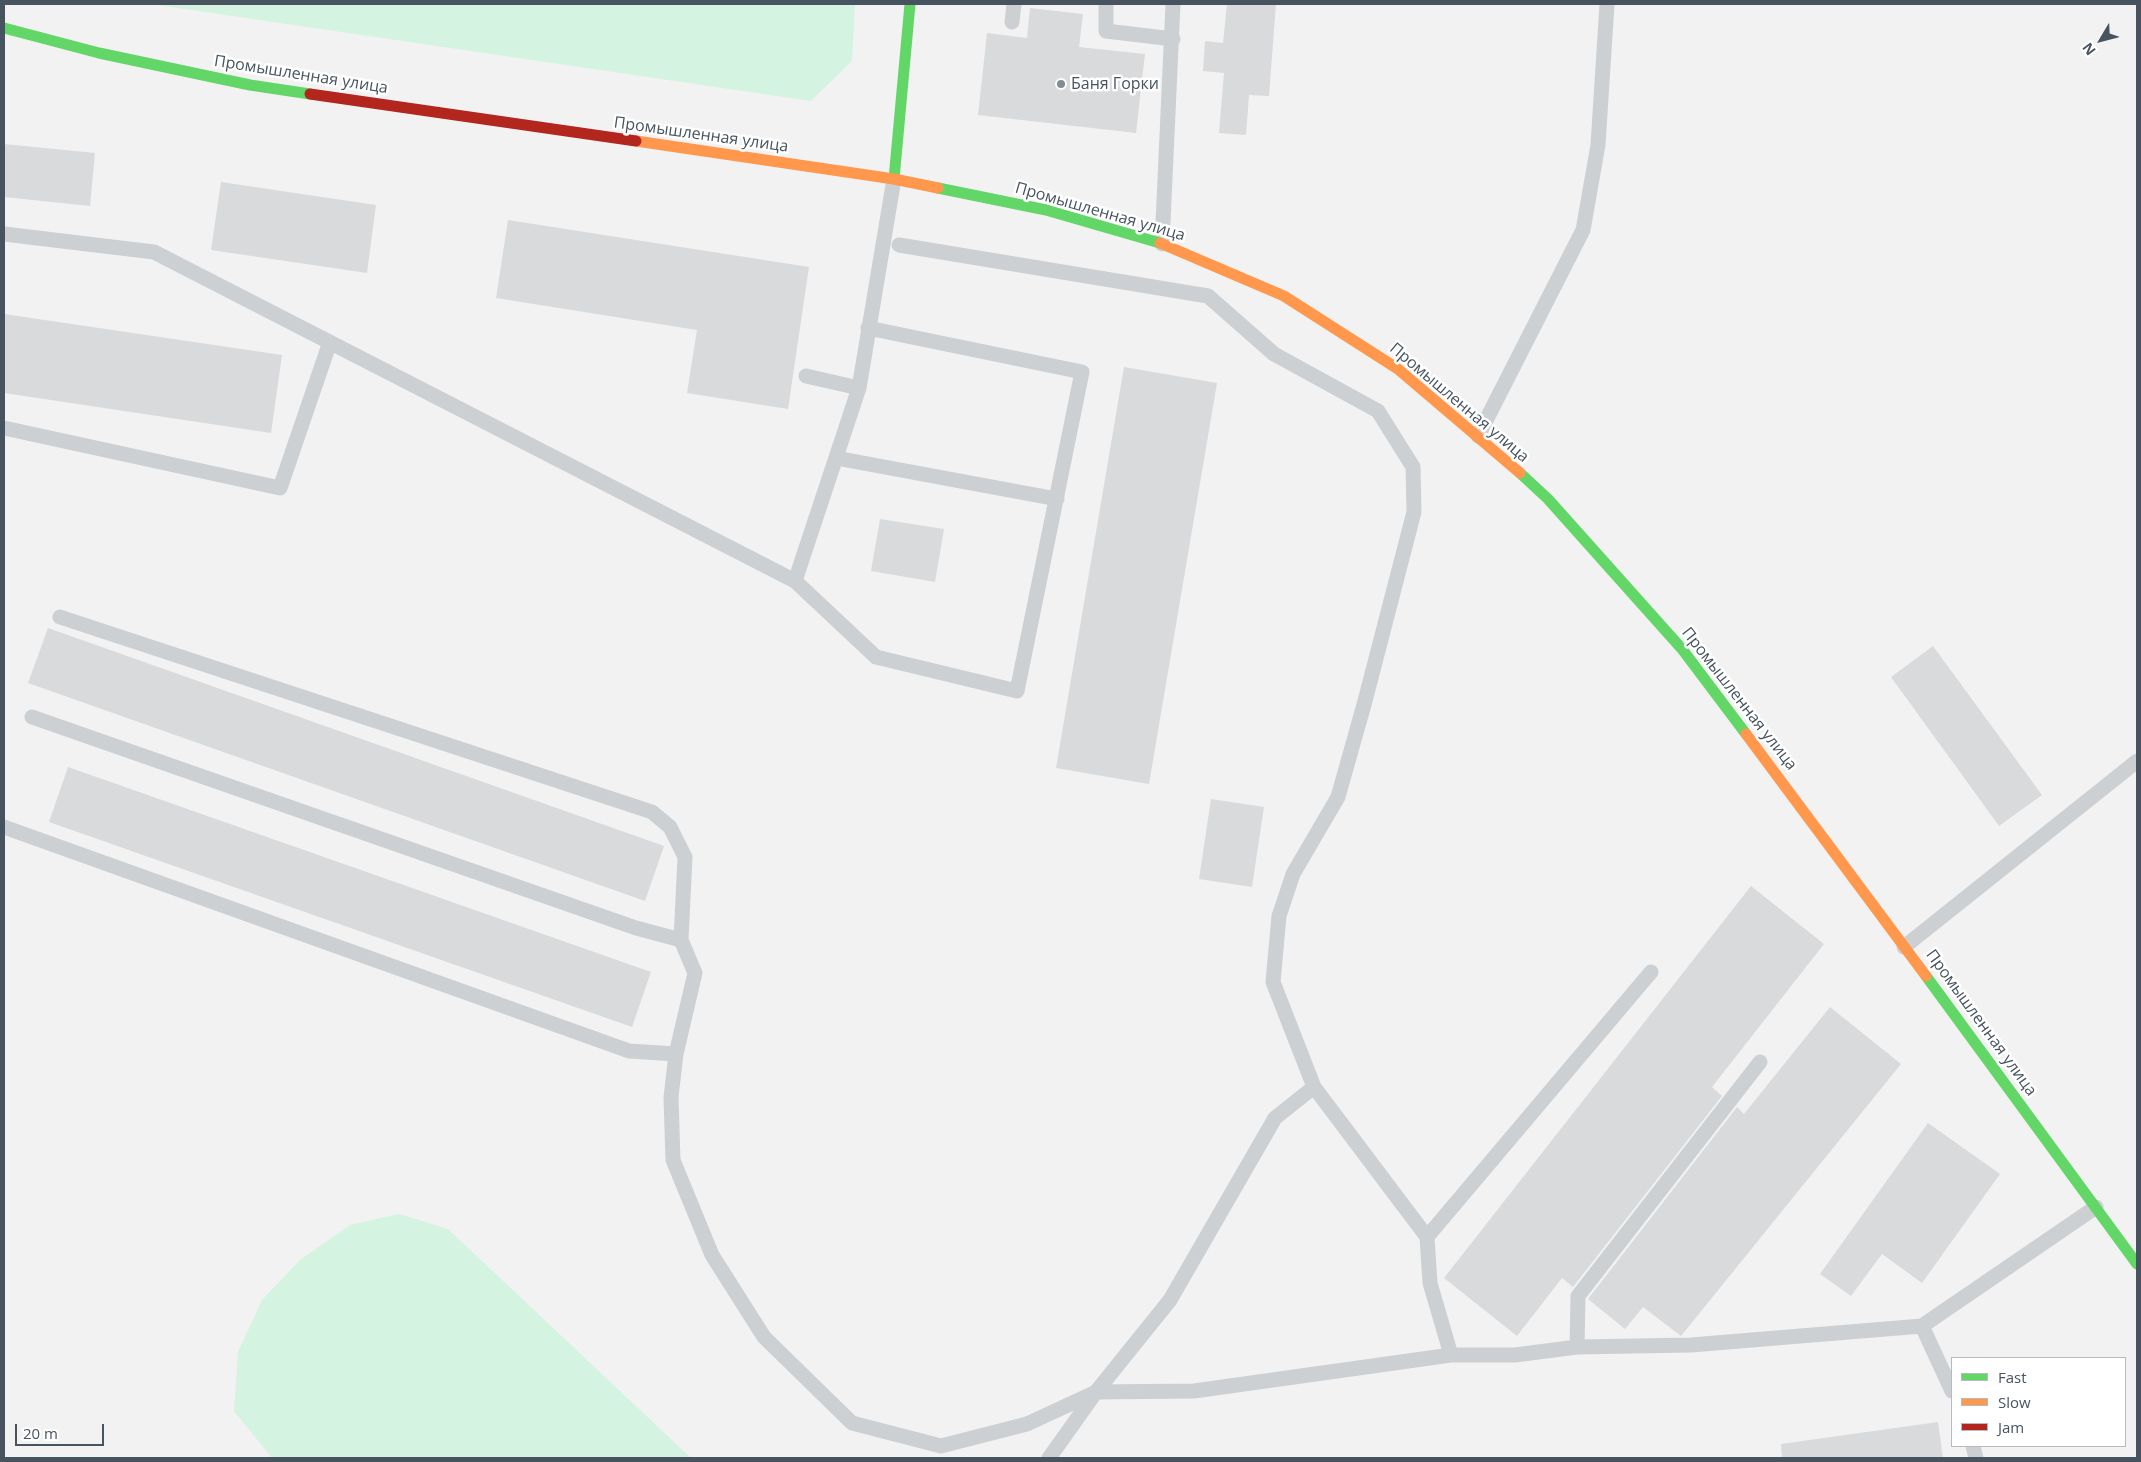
<!DOCTYPE html>
<meta charset="utf-8">
<style>
body{margin:0}
#map{position:relative;width:2141px;height:1462px;overflow:hidden;background:#f2f2f2;font-family:"Open Sans",sans-serif}
canvas{display:block}
.frame{position:absolute;inset:0;border:5px solid #475460;pointer-events:none}
.legend{position:absolute;left:1951px;top:1357px;width:175px;height:90px;box-sizing:border-box;background:#fff;border:1px solid #b5bbbf;margin:0;padding:6px 9px;list-style:none;font-size:15px;color:#475460}
.legend li{display:flex;align-items:center;gap:10px;height:25px}
.legend b{width:25px;border:1px solid #b5bbbf}
.north{position:absolute;left:2076px;top:15px;width:50px;height:50px;-webkit-text-stroke:4px #fff;paint-order:stroke;rotate:233deg;font-size:14px;font-weight:700;line-height:20px;text-align:center;color:#475460}
.north::after{content:'';display:block;margin:auto;width:18px;height:22px;background:#475460;clip-path:polygon(50% 0,100% 100%,50% 72%,0 100%)}
.scale{position:absolute;left:15px;top:1424px;width:89px;height:22px;box-sizing:border-box;border:2px solid #475460;border-top:0;padding-left:6px;font-size:15px;line-height:18px;white-space:nowrap;color:#475460;-webkit-text-stroke:4px #fff;paint-order:stroke}
</style>
<div id="map">
<canvas width="2141" height="1462"></canvas>
<div class="frame"></div>
<ul class="legend">
<li><b style="height:6px;background:#63d668"></b>Fast</li>
<li><b style="height:6px;background:#ff974d"></b>Slow</li>
<li><b style="height:6px;background:#b3261e"></b>Jam</li>
</ul>
<div class="north">N</div>
<div class="scale">20 m</div>
</div>
<script>
const ctx = document.querySelector('canvas').getContext('2d');
ctx.lineJoin = 'round';
function fillPath(path, color) { ctx.fillStyle = color; ctx.fill(path, 'evenodd'); }
const toPath = rows => new Path2D(rows.map(r => 'M' + r).join(''));
function strokePath(path, color, width, dash) { ctx.strokeStyle = color; ctx.lineWidth = width; ctx.lineCap = dash ? 'butt' : 'round'; ctx.setLineDash(dash || []); ctx.stroke(path); }
function write(font, color, halo, rows, align = 'center') {
  ctx.font = font + ' "Open Sans",sans-serif'; ctx.lineWidth = 5; ctx.setLineDash([]); ctx.textBaseline = 'middle'; ctx.strokeStyle = halo; ctx.fillStyle = color; for (const [text, x, y, turn = 0] of rows) {
    ctx.save(); ctx.translate(x, y); ctx.rotate((+turn || 0) * Math.PI / 180); ctx.textAlign = isNaN(turn) ? turn : align; if (halo) ctx.strokeText(text, 0, 0); ctx.fillText(text, 0, 0); ctx.restore();
  }
}
const green = toPath([
 [151,4,855,4,852,61,811,101],
 [399,1214,448,1229,691,1458,272,1458,234,1411,238,1352,262,1300,300,1260,350,1225]
]);
const building = toPath([
 [1227,4,1276,4,1269,96,1249,95,1246,135,1219,133,1224,73,1203,71,1205,41,1223,43],
 [1030,8,1083,14,1079,47,1145,54,1136,133,978,115,987,33,1027,38],
 [4,144,95,153,90,206,4,197],
 [221,182,376,205,367,273,211,250],
 [508,220,809,267,788,409,687,393,697,330,496,298],
 [4,314,282,355,271,433,4,393],
 [1124,367,1217,383,1149,784,1056,768],
 [880,519,944,529,935,582,871,571],
 [48,628,664,846,645,901,28,683],
 [1933,646,2042,795,1999,826,1891,677],
 [68,767,651,972,632,1027,49,822],
 [1211,799,1264,807,1252,887,1199,879],
 [1751,886,1824,944,1712,1087,1722,1096,1573,1287,1562,1278,1517,1336,1444,1278],
 [1830,1007,1901,1064,1681,1336,1643,1307,1625,1329,1588,1299,1737,1107,1744,1114],
 [1928,1123,2000,1174,1922,1283,1882,1254,1851,1296,1820,1274],
 [1938,1422,1943,1458,1782,1458,1781,1444]
]);
const lane = toPath([
 [1106,4,1106,31,1173,39],
 [1012,22,1014,4],
 [4,234,154,252,795,581,876,657,1017,691,1082,372,868,328],
 [1162,244,1173,4],
 [899,245,1208,296,1274,354,1378,411,1413,467,1414,512,1365,701,1338,797,1293,874,1279,916,1273,982,1314,1087,1427,1237,1430,1283,1451,1355],
 [806,376,859,388],
 [4,428,280,488,330,342],
 [1478,436,1583,230,1598,145,1607,4],
 [836,458,1057,499],
 [795,581,859,388,894,179],
 [60,617,652,812,670,827,685,857,681,940],
 [32,717,636,928,681,940,695,973,676,1054,671,1097,673,1160,712,1255,764,1337,852,1423,941,1446,1027,1424,1096,1392,1194,1391,1451,1355,1515,1355,1577,1347,1691,1345,1922,1326,2096,1207],
 [4,827,629,1051,676,1054],
 [1904,947,2137,761],
 [1427,1237,1651,972],
 [1922,1326,1952,1391],
 [1577,1347,1578,1296,1760,1062],
 [1973,1446,1976,1458],
 [1049,1458,1096,1392,1170,1300,1275,1118,1314,1087]
]);
const fast = toPath([
 [4,28,99,53,250,85,310,94],
 [894,179,910,4],
 [938,188,1046,210,1160,243],
 [1520,473,1548,499,1682,649,1746,734],
 [1926,976,2137,1264]
]);
const slow = toPath([
 [636,141,894,179,938,188],
 [1160,243,1284,296,1398,369,1520,473],
 [1746,734,1926,976]
]);
const jam = toPath([
 [310,94,636,141]
]);
const markers = [
 [1061,84,5,"#838b93"]
];
const streetNames = [
 ["Промышленная улица",301,75,9],
 ["Промышленная улица",701,135,8],
 ["Промышленная улица",1100,212,16],
 ["Промышленная улица",1459,403,40],
 ["Промышленная улица",1739,699,52],
 ["Промышленная улица",1981,1023,54]
];
const poiNames = [
 ["Баня Горки",1071,84]
];
fillPath(green, '#d4f3e1');
fillPath(building, '#d9dadc');
strokePath(lane, '#cdd0d3', 15);
strokePath(fast, '#63d668', 11);
strokePath(slow, '#ff974d', 11);
strokePath(jam, '#b3261e', 11);
for (const [x, y, r, color] of markers) { const dot = new Path2D(); dot.arc(x, y, r, 0, 2 * Math.PI); ctx.fillStyle = color; ctx.fill(dot); strokePath(dot, '#fff', 2); }
write('16px', '#475460', '#fff', streetNames);
write('16px', '#475460', '#fff', poiNames, 'left');
</script>
